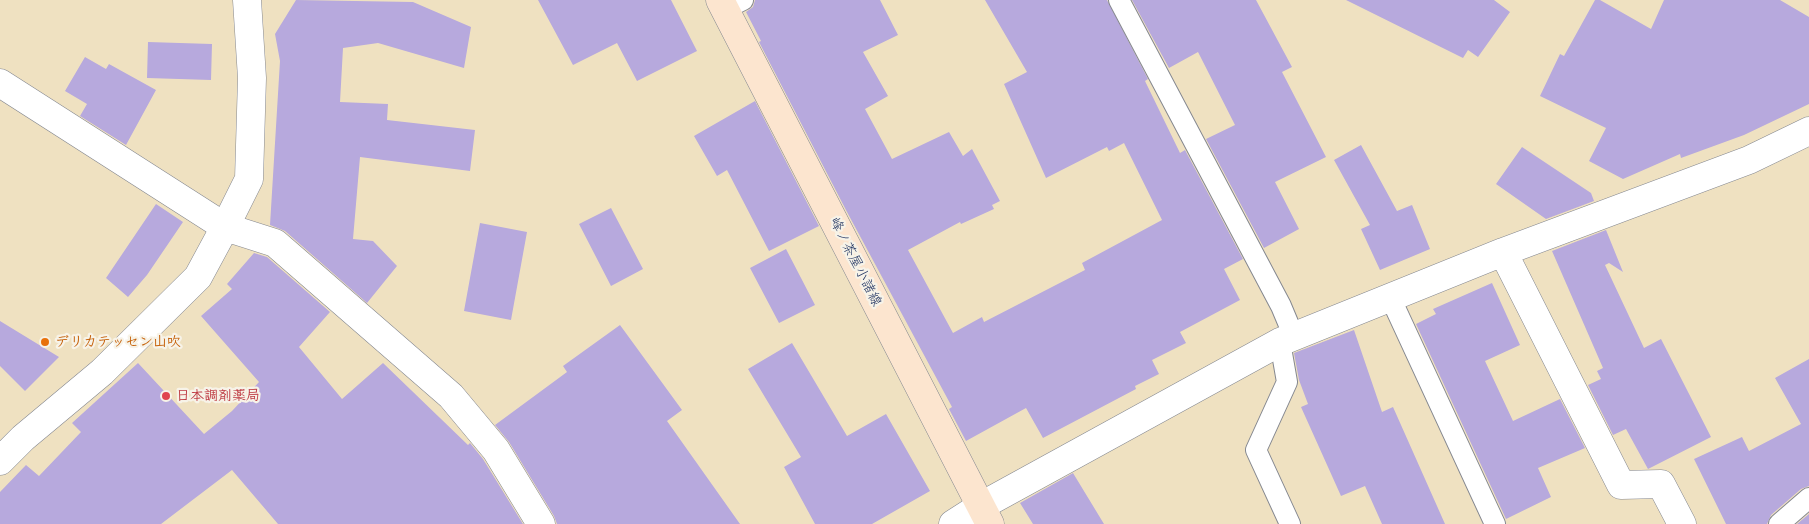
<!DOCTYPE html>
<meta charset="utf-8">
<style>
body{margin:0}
canvas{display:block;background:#efe1c1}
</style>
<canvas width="1809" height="524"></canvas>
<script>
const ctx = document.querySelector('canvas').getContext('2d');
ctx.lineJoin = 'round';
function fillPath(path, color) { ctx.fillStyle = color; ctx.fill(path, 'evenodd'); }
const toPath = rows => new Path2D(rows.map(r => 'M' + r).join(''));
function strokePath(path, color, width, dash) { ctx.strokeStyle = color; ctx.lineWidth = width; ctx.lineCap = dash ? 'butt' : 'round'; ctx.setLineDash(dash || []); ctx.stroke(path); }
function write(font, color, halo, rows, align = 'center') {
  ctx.font = font + ' "Balsamiq Sans","Klee One",sans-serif'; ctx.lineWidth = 4.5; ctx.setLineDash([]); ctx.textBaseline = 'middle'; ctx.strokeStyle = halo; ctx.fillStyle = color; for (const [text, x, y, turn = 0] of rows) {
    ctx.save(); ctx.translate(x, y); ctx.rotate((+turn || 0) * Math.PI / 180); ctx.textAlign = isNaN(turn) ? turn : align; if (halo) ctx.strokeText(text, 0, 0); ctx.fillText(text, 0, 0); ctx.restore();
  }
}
const building = toPath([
 [296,0,413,2,471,27,464,68,378,43,343,48,340,102,388,104,387,120,475,130,470,171,360,157,353,239,373,241,397,266,367,303,285,231,270,225,280,61,275,34],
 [538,0,671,0,697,51,637,81,617,43,573,65],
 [755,0,880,0,898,35,863,52,888,96,865,109,892,159,949,132,963,156,972,149,1000,201,992,205,994,209,961,224,960,222,908,250,953,333,982,317,984,322,1085,270,1082,263,1162,220,1124,143,1109,151,1107,147,1046,178,1004,84,1027,72,985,0,1107,0,1148,79,1145,81,1180,153,1185,150,1243,259,1224,269,1240,300,1180,332,1186,343,1152,360,1159,374,1135,386,1136,389,1043,438,1026,408,966,441,949,409,952,407,847,212,759,42,761,41,746,12,753,7],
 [1132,0,1256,0,1292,67,1282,72,1326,157,1275,182,1299,229,1264,248,1206,139,1235,125,1198,52,1169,68],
 [1346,0,1494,0,1510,12,1478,57,1468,50,1463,58],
 [1595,0,1600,0,1651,29,1664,0,1780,0,1809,17,1809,104,1744,135,1681,158,1680,154,1623,179,1589,161,1606,128,1540,96,1560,54,1564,56],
 [148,42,212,44,211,80,147,78],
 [85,57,106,69,109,64,156,90,126,145,80,116,87,104,65,91],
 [755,101,819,226,769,251,727,170,717,176,694,136],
 [1361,145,1397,211,1412,205,1430,249,1380,270,1361,229,1370,225,1334,160],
 [1522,147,1591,193,1594,201,1546,219,1496,184],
 [156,204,183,222,147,275,128,297,106,278],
 [611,208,643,269,611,286,579,224],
 [480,223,527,232,511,320,464,311],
 [1606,230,1623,272,1609,263,1605,265,1644,348,1661,339,1711,437,1648,469,1626,429,1613,435,1588,385,1601,379,1597,371,1603,368,1552,251],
 [786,249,815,305,779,323,750,268],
 [254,253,267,257,330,312,299,347,342,399,383,363,468,445,470,443,483,459,523,524,278,524,232,470,161,524,0,524,0,492,26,465,39,476,81,432,72,423,138,363,204,434,232,411,259,382,201,316,232,289,227,284],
 [1492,283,1520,345,1485,361,1513,421,1560,399,1585,448,1538,468,1551,497,1506,519,1416,324,1436,314,1433,309],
 [0,321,59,357,25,391,0,366],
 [620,325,682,410,667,421,740,524,557,524,554,516,509,442,495,425,567,372,563,366],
 [1354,330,1382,412,1393,407,1445,524,1382,524,1365,486,1341,496,1301,407,1308,404,1299,380,1294,353],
 [792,343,847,436,886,414,930,491,872,524,815,524,784,467,801,457,748,369],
 [1809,359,1809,486,1801,489,1771,515,1767,524,1726,524,1694,459,1742,437,1749,451,1801,424,1775,378],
 [1073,473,1104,524,1033,524,1020,503],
 [1809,514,1809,524,1797,524]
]);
const service = toPath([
 [1119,0,1281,306,1294,337],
 [725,9,743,0],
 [1391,299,1495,524],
 [1280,342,1287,382,1256,450,1290,524],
 [1779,524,1809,498]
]);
const minor = toPath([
 [0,83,225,227,275,243,451,396,496,450,541,524],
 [1503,252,1621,485,1661,484,1682,524],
 [953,524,981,506,1280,342,1503,252,1749,160,1809,131]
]);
const tertiary = toPath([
 [0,461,23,438,102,372,198,277,225,227,249,179,252,78,247,0]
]);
const secondary = toPath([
 [720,0,990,524]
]);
const markers = [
 [45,342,5,"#e8710a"],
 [166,396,5,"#e0444e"]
];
const streetNames = [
 ["峰ノ茶屋小諸線",855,262,63]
];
const foodNames = [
 ["デリカテッセン山吹",55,342]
];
const healthNames = [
 ["日本調剤薬局",176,396]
];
fillPath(building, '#b7a9dd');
strokePath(service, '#858890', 22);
strokePath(minor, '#858890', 29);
strokePath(tertiary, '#858890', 29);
strokePath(secondary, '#858890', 29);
strokePath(service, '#fff', 20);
strokePath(minor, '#fff', 28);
strokePath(tertiary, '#fff', 28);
strokePath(secondary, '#fce5cf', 28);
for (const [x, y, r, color] of markers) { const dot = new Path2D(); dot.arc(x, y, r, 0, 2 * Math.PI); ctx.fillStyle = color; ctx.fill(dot); strokePath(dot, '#f7f3e8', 2); }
write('14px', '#1b2f5e', '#f7f3e8', streetNames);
write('bold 14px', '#c56008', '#f7f3e8', foodNames, 'left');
write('bold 14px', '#be3a42', '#f7f3e8', healthNames, 'left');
</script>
